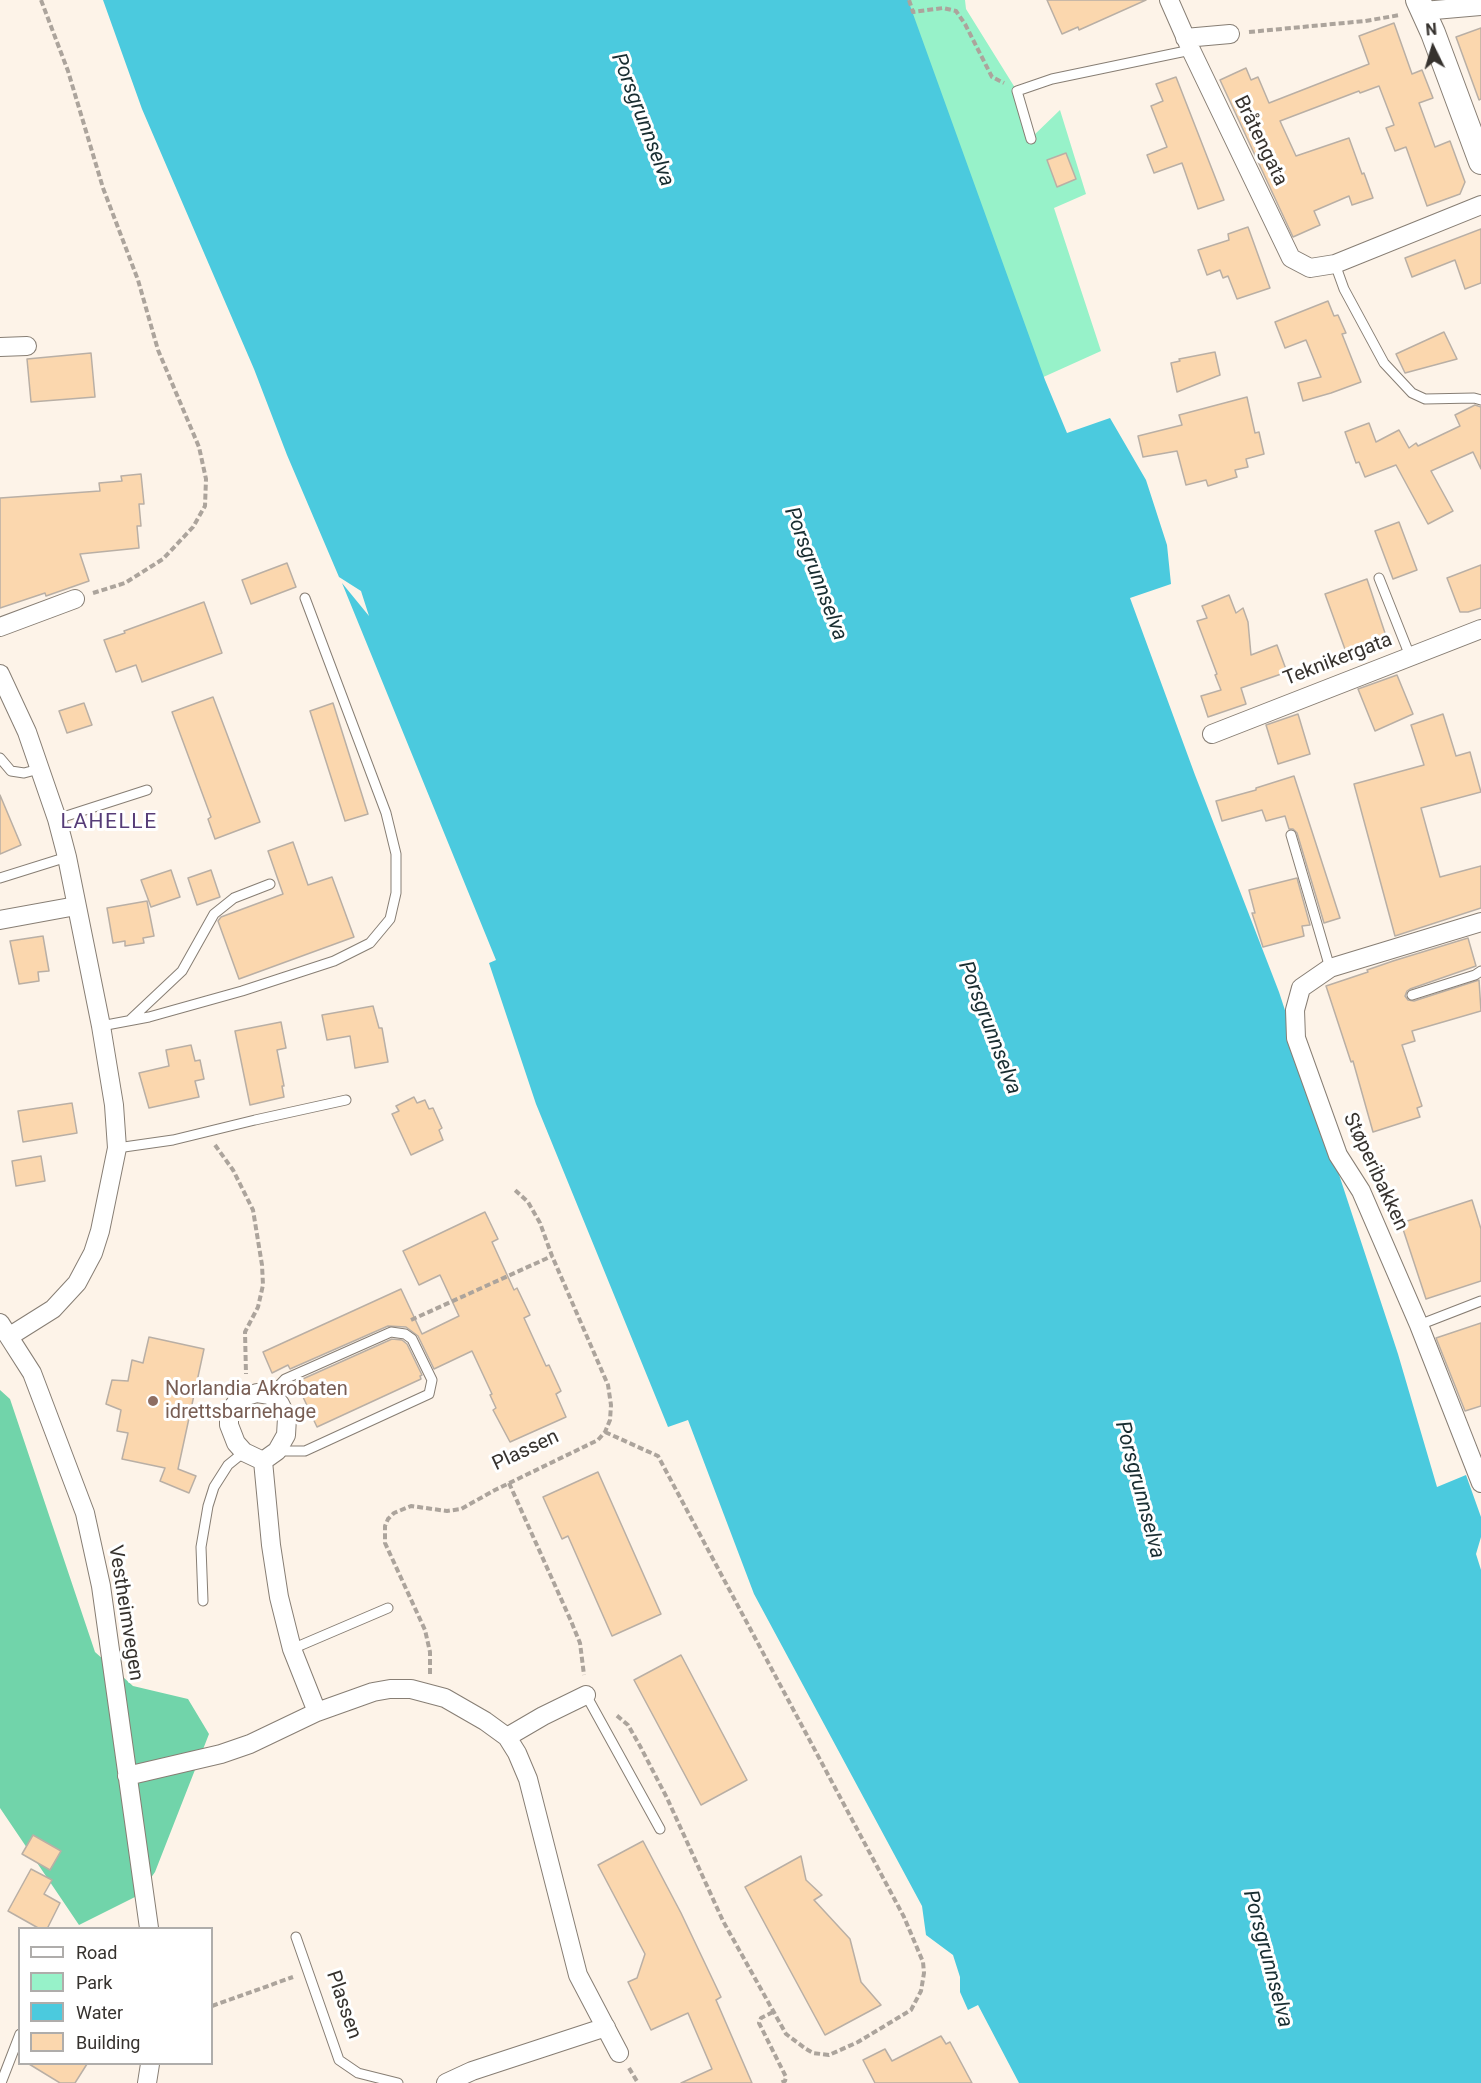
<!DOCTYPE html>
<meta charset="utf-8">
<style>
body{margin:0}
#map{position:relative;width:1481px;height:2083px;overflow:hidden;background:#fdf3e8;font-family:Roboto,sans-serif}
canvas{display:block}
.legend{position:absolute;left:18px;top:1927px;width:195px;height:138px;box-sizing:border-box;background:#fff;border:2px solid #afadab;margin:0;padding:8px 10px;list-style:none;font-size:18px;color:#36322e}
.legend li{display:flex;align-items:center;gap:12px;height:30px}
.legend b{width:30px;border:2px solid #afadab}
.north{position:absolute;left:1403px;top:18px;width:60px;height:60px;-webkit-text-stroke:4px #fff;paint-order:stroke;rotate:355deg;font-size:16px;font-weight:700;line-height:24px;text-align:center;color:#36322e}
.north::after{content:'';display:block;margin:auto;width:21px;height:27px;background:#36322e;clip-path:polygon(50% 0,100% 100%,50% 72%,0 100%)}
</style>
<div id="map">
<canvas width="1481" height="2083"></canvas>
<ul class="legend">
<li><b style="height:8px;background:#fff"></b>Road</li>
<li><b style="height:16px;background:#97f2c9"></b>Park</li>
<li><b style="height:16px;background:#4bcade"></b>Water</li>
<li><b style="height:16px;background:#fbd7ae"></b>Building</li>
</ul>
<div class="north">N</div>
</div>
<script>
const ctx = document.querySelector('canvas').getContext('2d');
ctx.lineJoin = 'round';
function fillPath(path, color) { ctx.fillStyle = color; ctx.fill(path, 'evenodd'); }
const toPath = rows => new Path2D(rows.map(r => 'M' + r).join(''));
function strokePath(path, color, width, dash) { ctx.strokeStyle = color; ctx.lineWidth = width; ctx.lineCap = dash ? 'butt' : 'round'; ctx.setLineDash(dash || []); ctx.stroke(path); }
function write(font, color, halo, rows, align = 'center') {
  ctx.font = font + ' Roboto,sans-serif'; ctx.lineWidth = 6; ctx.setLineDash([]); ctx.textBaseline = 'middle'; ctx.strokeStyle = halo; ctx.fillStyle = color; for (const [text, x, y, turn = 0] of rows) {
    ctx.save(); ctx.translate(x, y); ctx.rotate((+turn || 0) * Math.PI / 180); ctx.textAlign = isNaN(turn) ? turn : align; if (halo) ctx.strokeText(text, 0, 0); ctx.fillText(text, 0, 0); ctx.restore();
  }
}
const green = toPath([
 [896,0,965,0,966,9,1017,91,1031,138,1060,110,1086,194,1054,208,1101,351,1039,379]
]);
const forest = toPath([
 [0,1390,10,1399,95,1652,133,1686,188,1699,209,1734,155,1872,139,1895,79,1925,0,1808]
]);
const water = toPath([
 [103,0,908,0,1045,380,1067,433,1110,418,1146,480,1167,545,1171,584,1130,598,1195,775,1279,992,1398,1354,1437,1487,1466,1475,1481,1517,1481,1537,1476,1554,1481,1570,1481,2083,1019,2083,978,2005,968,2010,960,1992,960,1977,953,1955,926,1935,922,1906,754,1594,688,1420,668,1427,536,1104,489,963,496,960,342,583,369,616,361,591,339,577,287,455,254,369,142,109]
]);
const building = toPath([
 [1047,0,1146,0,1079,30,1078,27,1062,34,1047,0],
 [1394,23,1412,74,1422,70,1433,98,1419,103,1435,147,1450,141,1465,182,1460,194,1427,206,1406,147,1395,151,1386,128,1394,125,1379,86,1360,93,1359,91,1280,121,1296,156,1349,138,1362,174,1364,173,1373,198,1352,205,1349,196,1314,211,1320,225,1293,237,1220,80,1246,68,1251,80,1258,77,1269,103,1369,64,1359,36,1394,23],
 [1481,28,1481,99,1479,100,1456,37,1481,28],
 [1176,77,1224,200,1198,209,1182,163,1154,173,1147,155,1167,147,1151,106,1163,101,1156,84,1176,77],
 [1066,153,1076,179,1057,187,1047,160,1066,153],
 [1248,227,1270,288,1237,299,1228,276,1223,278,1220,270,1207,275,1198,250,1229,240,1228,234,1248,227],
 [1481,229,1481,283,1465,289,1455,260,1412,277,1405,258,1481,229],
 [1328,301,1334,316,1338,315,1346,333,1342,334,1361,382,1331,393,1303,401,1298,383,1321,377,1306,340,1285,348,1275,322,1328,301],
 [1444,332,1457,359,1405,373,1396,354,1444,332],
 [1215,352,1220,375,1177,392,1171,363,1180,361,1179,359,1215,352],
 [91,353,95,397,31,402,27,359,91,353],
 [1247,397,1255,433,1259,432,1264,454,1246,459,1248,467,1235,470,1237,477,1208,486,1206,480,1186,485,1177,451,1143,457,1138,436,1182,425,1179,415,1247,397],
 [1475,405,1481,407,1481,469,1473,452,1431,471,1453,511,1428,524,1396,465,1365,477,1359,462,1356,463,1345,432,1369,423,1376,442,1399,430,1409,448,1416,443,1418,446,1460,426,1455,415,1475,405],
 [141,474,144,504,139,504,141,526,137,526,139,548,80,554,89,581,46,596,45,593,0,608,0,498,100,491,99,483,122,481,121,476,141,474],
 [1399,522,1417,570,1393,579,1375,531,1399,522],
 [287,563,296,587,251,604,242,580,287,563],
 [1481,565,1481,608,1468,612,1460,612,1447,578,1481,565],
 [1367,579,1387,639,1346,652,1325,594,1367,579],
 [1229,595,1236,613,1243,608,1248,622,1251,655,1277,645,1287,672,1241,688,1246,704,1208,717,1201,696,1221,690,1215,675,1217,674,1197,621,1207,618,1202,606,1229,595],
 [204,602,222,653,142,682,136,665,116,672,104,640,125,633,124,631,204,602],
 [1397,675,1413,714,1375,731,1358,689,1397,675],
 [213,697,260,822,215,839,208,819,211,817,172,712,213,697],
 [84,703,92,725,67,733,59,711,84,703],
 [333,703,368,814,345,821,310,711,333,703],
 [1298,714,1310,754,1278,764,1266,725,1298,714],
 [1443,714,1456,756,1470,752,1481,792,1421,808,1440,877,1481,866,1481,908,1395,936,1354,784,1424,765,1411,725,1443,714],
 [1294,776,1340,918,1324,923,1297,833,1293,829,1289,829,1285,816,1266,821,1262,810,1222,821,1216,801,1256,790,1256,788,1294,776],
 [0,795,21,845,0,854,0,795],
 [293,842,308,885,332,877,354,937,239,979,218,921,221,917,283,894,268,851,293,842],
 [171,870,180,897,151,907,141,880,171,870],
 [211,870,220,897,197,905,188,878,211,870],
 [1297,878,1310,925,1302,926,1304,936,1263,947,1252,913,1255,913,1249,890,1297,878],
 [147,901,154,936,143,938,144,943,125,946,125,941,113,943,107,908,147,901],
 [43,936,49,971,38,972,39,981,19,984,10,941,43,936],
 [1468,938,1476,966,1410,989,1407,991,1405,996,1408,1000,1414,1001,1479,980,1481,1011,1412,1031,1415,1041,1402,1045,1422,1106,1417,1108,1420,1117,1373,1132,1353,1061,1351,1062,1326,986,1368,972,1367,970,1393,961,1468,938],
 [373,1006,379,1028,382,1028,388,1062,355,1068,350,1036,327,1040,322,1015,373,1006],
 [281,1022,286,1048,277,1050,284,1086,282,1086,284,1097,250,1105,235,1031,281,1022],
 [191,1045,195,1061,200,1060,204,1079,195,1081,199,1097,149,1108,139,1073,169,1066,166,1050,191,1045],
 [414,1097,417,1103,425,1100,429,1109,433,1108,442,1128,439,1130,443,1140,411,1155,392,1114,399,1111,396,1106,414,1097],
 [72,1103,77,1133,23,1142,18,1111,72,1103],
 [41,1156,45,1181,16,1186,12,1161,41,1156],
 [1472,1200,1481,1229,1481,1281,1426,1299,1401,1223,1472,1200],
 [485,1212,498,1239,492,1242,514,1290,517,1288,530,1315,524,1318,546,1366,549,1365,561,1391,556,1394,566,1417,510,1442,493,1410,496,1408,490,1395,492,1394,472,1351,434,1369,418,1336,406,1327,388,1326,290,1369,288,1365,272,1373,263,1352,401,1289,422,1334,459,1316,440,1275,419,1285,403,1251,485,1212],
 [1481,1323,1481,1406,1465,1411,1436,1338,1481,1323],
 [149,1337,204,1349,178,1469,196,1476,189,1493,160,1481,165,1468,122,1459,128,1433,117,1431,121,1410,106,1404,112,1380,128,1381,132,1360,143,1363,149,1337],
 [392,1339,402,1340,407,1344,422,1375,420,1376,421,1379,317,1427,296,1382,392,1339],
 [598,1472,661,1614,612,1636,568,1536,562,1539,543,1497,598,1472],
 [681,1655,747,1780,701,1805,634,1680,681,1655],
 [33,1835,61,1851,50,1870,22,1854,33,1835],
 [643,1841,681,1913,721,1997,716,2000,752,2083,681,2083,712,2069,688,2013,651,2030,628,1982,637,1978,645,1954,598,1865,643,1841],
 [801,1856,806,1880,822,1895,814,1900,850,1939,861,1982,881,2005,825,2035,745,1887,801,1856],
 [31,1869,52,1880,44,1894,60,1903,47,1929,40,1929,8,1911,31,1869],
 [941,2036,946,2044,950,2042,972,2083,875,2083,863,2060,885,2049,892,2061,941,2036],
 [29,2064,87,2064,75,2083,60,2083,29,2064]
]);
const path = toPath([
 [41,0,68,71,103,188,138,280,158,350,199,447,206,479,205,506,193,527,163,559,125,583,93,593],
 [909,0,913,12,943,8,956,11,965,24,992,77,1004,83],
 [1249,32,1365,21,1400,15],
 [215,1145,233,1170,253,1210,262,1265,263,1285,258,1307,245,1332,246,1374],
 [411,1320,552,1256],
 [605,1432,658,1456,904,1917,923,1962,924,1973,921,1991,911,2010,858,2042,829,2055,813,2053,806,2049,786,2034,723,1921,667,1798,640,1746,628,1725,615,1714],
 [509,1483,571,1621,580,1643,584,1675],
 [430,1674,430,1652,425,1630,385,1543,385,1526,388,1519,394,1513,411,1506,447,1511,461,1509,495,1490,598,1440,605,1432,610,1420,611,1405,608,1385,552,1256,540,1223,528,1202,515,1190],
 [212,2006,293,1977],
 [773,2012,761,2018,759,2023,786,2077,785,2081,780,2083],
 [629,2068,638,2083]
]);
const service = toPath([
 [1031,139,1017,91,1052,79,1191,50],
 [1335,264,1344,289,1384,363,1412,393,1425,399,1474,398,1481,400],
 [1379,578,1410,656],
 [0,758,11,771,24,773,39,769],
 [57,819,147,790],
 [1291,835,1330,968],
 [0,878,67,857],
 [1412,995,1475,975,1481,971],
 [130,1020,182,971,214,914,234,898,270,884],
 [101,1026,149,1017,242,991,334,961,370,943,390,919,396,893,396,854,386,813,305,598],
 [117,1148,173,1140,255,1120,346,1100],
 [1419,1325,1481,1301],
 [270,1395,285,1379,391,1332,405,1334,412,1339,432,1380,429,1394,305,1451,277,1451],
 [203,1601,201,1547,208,1506,214,1487,228,1465,244,1452],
 [292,1649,388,1608],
 [586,1695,660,1829],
 [296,1937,339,2060,358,2073,398,2083],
 [1,2083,20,2034]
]);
const minor = toPath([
 [1169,0,1191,50,1291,258,1310,268,1335,264,1481,205],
 [1423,11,1481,6],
 [1185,38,1230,34],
 [0,347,27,346],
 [0,627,75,599],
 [0,674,27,732,57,819,67,857,101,1026,114,1105,117,1148,100,1231,93,1253,77,1283,53,1309,10,1336],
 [1212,734,1481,629],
 [0,920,76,906],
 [1481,922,1330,968,1301,988,1295,1010,1296,1038,1338,1155,1361,1191,1419,1325,1481,1483],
 [0,1323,32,1373,85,1513,101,1586,149,1928],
 [257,1393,270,1395,280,1404,287,1418,286,1435,277,1451,263,1461,244,1452,236,1443,229,1425,229,1415,235,1404,247,1396,257,1393],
 [263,1461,271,1545,279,1597,292,1649,317,1712],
 [507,1737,543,1716,586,1695],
 [127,1776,221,1754,250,1744,317,1712,373,1692,390,1689,411,1689,445,1698,485,1721,507,1737,517,1753,528,1779,578,1975,619,2053],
 [147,2083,150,2064],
 [446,2083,472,2071,606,2027]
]);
const tertiary = toPath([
 [1418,0,1433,33,1481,162]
]);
const markers = [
 [153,1401,6,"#8d6e63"]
];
const streetNames = [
 ["Bråtengata",1260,141,64],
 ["Teknikergata",1338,660,-21],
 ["Støperibakken",1375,1172,65],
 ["Plassen",526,1451,-25],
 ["Vestheimvegen",125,1613,81],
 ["Plassen",343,2005,71]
];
const educationNames = [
 ["Norlandia Akrobaten",165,1390],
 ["idrettsbarnehage",165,1413]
];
const waterNames = [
 ["Porsgrunnselva",642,120,69],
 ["Porsgrunnselva",815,574,69],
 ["Porsgrunnselva",989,1028,69],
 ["Porsgrunnselva",1139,1490,75],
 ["Porsgrunnselva",1267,1959,75]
];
const neighbourhoodNames = [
 ["LAHELLE",109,823]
];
fillPath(green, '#97f2c9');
fillPath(forest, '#71d4aa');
fillPath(water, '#4bcade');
fillPath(building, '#fbd7ae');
strokePath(building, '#b9afa5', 1.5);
strokePath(service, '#877e74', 11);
strokePath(minor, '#877e74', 20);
strokePath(tertiary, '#877e74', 26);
strokePath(path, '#aca49c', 4, [6, 3]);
strokePath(service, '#fff', 9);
strokePath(minor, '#fff', 18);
strokePath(tertiary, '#fff', 24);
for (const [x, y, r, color] of markers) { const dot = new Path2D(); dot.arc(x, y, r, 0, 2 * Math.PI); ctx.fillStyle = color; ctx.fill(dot); strokePath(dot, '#fff', 2); }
write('20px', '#36322e', '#fff', streetNames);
write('20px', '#785e54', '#fff', educationNames, 'left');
write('italic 21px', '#182d31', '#fff', waterNames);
ctx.letterSpacing = '1.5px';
write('21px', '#563c77', '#fff', neighbourhoodNames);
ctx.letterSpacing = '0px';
</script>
